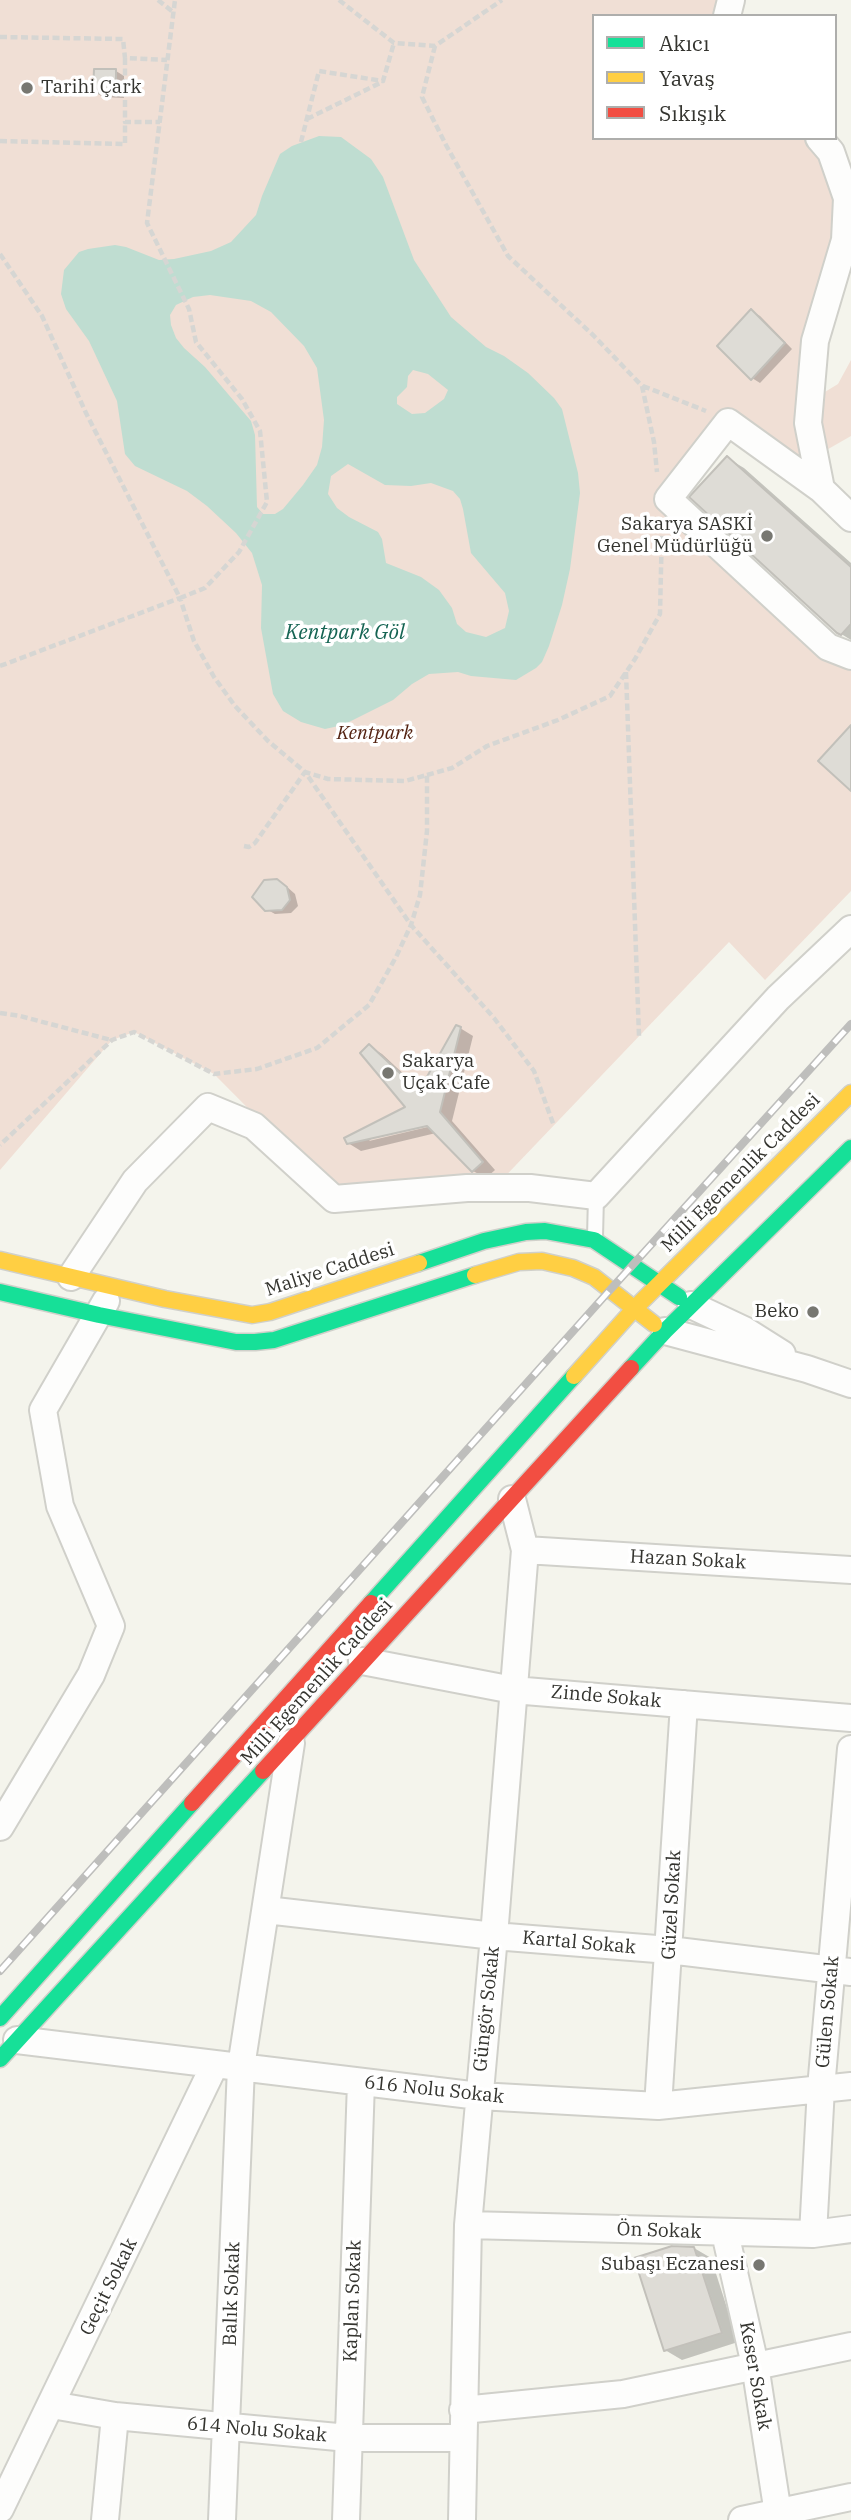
<!DOCTYPE html>
<meta charset="utf-8">
<style>
body{margin:0}
#map{position:relative;width:851px;height:2520px;overflow:hidden;background:#f4f4ec;font-family:"IBM Plex Serif",serif}
canvas{display:block}
.legend{position:absolute;left:592px;top:14px;width:245px;height:126px;box-sizing:border-box;background:#fff;border:2px solid #aeaeac;margin:0;padding:9px 12px;list-style:none;font-size:21px;color:#34342f}
.legend li{display:flex;align-items:center;gap:14px;height:35px}
.legend b{width:35px;border:2px solid #aeaeac}
</style>
<div id="map">
<canvas width="851" height="2520"></canvas>
<ul class="legend">
<li><b style="height:9px;background:#16e098"></b>Akıcı</li>
<li><b style="height:9px;background:#ffcf43"></b>Yavaş</li>
<li><b style="height:9px;background:#f24e42"></b>Sıkışık</li>
</ul>
</div>
<script>
const ctx = document.querySelector('canvas').getContext('2d');
ctx.lineJoin = 'round';
function fillPath(path, color) { ctx.fillStyle = color; ctx.fill(path, 'evenodd'); }
const toPath = rows => new Path2D(rows.map(r => 'M' + r).join(''));
function strokePath(path, color, width, dash) { ctx.strokeStyle = color; ctx.lineWidth = width; ctx.lineCap = dash ? 'butt' : 'round'; ctx.setLineDash(dash || []); ctx.stroke(path); }
function write(font, color, halo, rows, align = 'center') {
  ctx.font = font + ' "IBM Plex Serif",serif'; ctx.lineWidth = 7; ctx.setLineDash([]); ctx.textBaseline = 'middle'; ctx.strokeStyle = halo; ctx.fillStyle = color; for (const [text, x, y, turn = 0] of rows) {
    ctx.save(); ctx.translate(x, y); ctx.rotate((+turn || 0) * Math.PI / 180); ctx.textAlign = isNaN(turn) ? turn : align; if (halo) ctx.strokeText(text, 0, 0); ctx.fillText(text, 0, 0); ctx.restore();
  }
}
const green = toPath([
 [0,0,729,0,727,16,594,16,594,138,819,138,847,198,815,398,838,384,851,360,851,436,823,452,821,489,728,423,668,499,851,670,851,726,818,761,851,791,851,891,765,980,729,942,494,1188,338,1199,214,1074,134,1032,112,1040,0,1170]
]);
const water = toPath([
 [319,136,341,137,371,159,383,177,414,260,451,317,486,347,504,356,528,373,554,398,562,409,578,473,580,493,570,569,562,605,549,646,542,662,536,668,516,680,471,676,458,672,429,674,412,684,393,700,343,725,325,729,301,722,283,711,273,694,261,628,262,585,252,553,236,533,207,506,187,491,135,466,125,454,117,401,89,341,66,309,61,294,64,270,79,252,88,249,115,245,126,247,159,260,174,259,211,251,231,242,256,215,262,196,280,154,292,146],
 [210,295,251,301,271,312,304,346,317,368,324,420,322,447,317,465,303,485,283,509,275,514,263,514,257,507,255,435,251,421,205,367,184,348,176,338,171,325,170,315,176,305,193,297],
 [413,370,428,374,448,390,444,399,425,413,412,414,397,404,397,397,407,387,408,376],
 [348,464,385,485,411,486,431,483,453,491,460,499,463,509,471,553,505,593,509,611,505,628,486,637,466,632,457,624,452,608,439,590,421,577,386,563,382,539,378,532,349,517,337,508,328,494,331,476]
]);
const shadow = toPath([
 [116,71,124,76,124,98,103,97,95,92],
 [751,311,760,316,792,349,760,383,752,378],
 [727,458,744,468,851,563,851,640,838,632],
 [286,886,295,894,298,906,291,913,275,914,266,909],
 [460,1028,473,1036,452,1121,495,1170,486,1178,473,1171,436,1133,361,1151,348,1143,408,1107,369,1046,382,1054,421,1090],
 [435,1122,436,1125,369,1141,374,1136],
 [694,2248,711,2258,738,2342,682,2360,665,2350]
]);
const building = toPath([
 [94,69,116,69,116,94,93,93,94,69],
 [751,309,785,343,751,380,717,346,751,309],
 [727,456,851,567,851,624,841,635,837,633,689,497,727,456],
 [851,725,851,791,818,761,851,725],
 [277,879,287,887,290,900,282,910,265,911,252,897,264,880,277,879],
 [456,1025,461,1027,440,1112,483,1162,472,1172,427,1126,347,1144,344,1138,405,1107,360,1053,369,1044,419,1091,456,1025],
 [672,2246,694,2247,722,2333,664,2351,634,2258,672,2246]
]);
const path = toPath([
 [158,0,173,12],
 [339,0,394,43,435,46,502,0],
 [0,37,123,39,125,58,167,60],
 [435,46,422,97,446,145,508,256,593,335,642,386,654,442,657,472],
 [125,58,125,122,160,122],
 [307,119,382,82],
 [0,141,125,144,125,122],
 [301,142,319,71,383,81,394,43],
 [0,254,42,316,86,413,180,598,205,588,239,552,267,502,260,431,242,399,196,342,189,309,147,223,175,0],
 [643,386,706,411],
 [0,666,180,598,194,641,214,677,235,706,268,741,305,772,328,779,405,781,427,775,427,831,420,895,411,925,396,957,369,1005,317,1048,257,1069,214,1074,134,1032,112,1040,0,1145],
 [626,672,639,1036],
 [427,775,452,768,487,746,558,720,610,696,635,659,660,614,662,526],
 [244,846,249,847,255,843,305,772,411,925,494,1018,534,1071,554,1126],
 [0,1013,20,1016,111,1040]
]);
const lane = toPath([
 [595,1237,596,1196]
]);
const street = toPath([
 [727,16,731,0],
 [819,138,831,152,847,198,845,240,815,341,808,423,821,489],
 [851,518,821,489,728,422,668,499,828,647,851,656],
 [71,1277,135,1181,208,1107,254,1126,334,1199,467,1188,530,1188,596,1196,778,998,851,929],
 [691,1305,744,1330,782,1354],
 [665,1331,807,1369,851,1384],
 [525,1550,851,1570],
 [362,1661,513,1690,851,1718],
 [0,1827,91,1675,111,1626,60,1506,43,1410,106,1301],
 [266,1910,494,1936,669,1950,851,1972],
 [17,2040,479,2096,658,2106,851,2086],
 [658,2106,684,1704],
 [468,2225,813,2234,851,2229],
 [725,2233,755,2365,779,2520],
 [813,2234,821,2088,851,1749],
 [52,2405,115,2416,348,2438,463,2438],
 [463,2410,623,2394,851,2346],
 [0,2509,215,2064],
 [105,2520,115,2416],
 [222,2520,241,2067,291,1743],
 [346,2520,361,2082],
 [462,2520,468,2225,494,1936,525,1550,512,1499],
 [742,2520,851,2497]
]);
const fast = toPath([
 [419,1263,484,1241,526,1232,545,1231,594,1240,679,1297],
 [0,1292,99,1315,236,1342,255,1342,274,1340,475,1275],
 [631,1368,665,1331,851,1148],
 [371,1603,574,1376],
 [0,2018,192,1803],
 [0,2059,263,1771]
]);
const slow = toPath([
 [0,1260,165,1299,252,1315,270,1312,419,1263],
 [475,1275,519,1262,542,1261,573,1268,594,1277,654,1324],
 [574,1376,634,1309,851,1093]
]);
const jam = toPath([
 [263,1771,631,1368],
 [192,1803,371,1603]
]);
const rail = toPath([
 [0,1971,610,1290,851,1024]
]);
const markers = [
 [27,88,7,"#777771"],
 [767,536,7,"#777771"],
 [388,1073,7,"#777771"],
 [813,1312,7,"#777771"],
 [759,2265,7,"#777771"]
];
const poiNames = [
 ["Tarihi Çark",41,88,"left"],
 ["Sakarya SASKİ",753,525],
 ["Genel Müdürlüğü",753,547],
 ["Sakarya",402,1062,"left"],
 ["Uçak Cafe",402,1084,"left"],
 ["Beko",799,1312],
 ["Subaşı Eczanesi",745,2265]
];
const parkNames = [
 ["Kentpark",375,734]
];
const streetNames = [
 ["Milli Egemenlik Caddesi",741,1173,-45],
 ["Maliye Caddesi",330,1270,-18],
 ["Hazan Sokak",688,1560,3],
 ["Milli Egemenlik Caddesi",317,1682,-48],
 ["Zinde Sokak",606,1697,5],
 ["Güzel Sokak",672,1905,-87],
 ["Kartal Sokak",579,1943,5],
 ["Güngör Sokak",487,2009,-84],
 ["Gülen Sokak",828,2012,-85],
 ["616 Nolu Sokak",434,2090,6],
 ["Ön Sokak",659,2231,2],
 ["Geçit Sokak",109,2287,-64],
 ["Balık Sokak",232,2294,-88],
 ["Kaplan Sokak",353,2301,-88],
 ["Keser Sokak",755,2376,80],
 ["614 Nolu Sokak",257,2430,5]
];
const waterNames = [
 ["Kentpark Göl",345,633]
];
fillPath(green, '#f0dfd5');
fillPath(water, '#bfddd1');
fillPath(shadow, '#0003');
fillPath(building, '#dedcd6');
strokePath(building, '#c2c0ba', 2);
strokePath(lane, '#d0d0ca', 18);
strokePath(street, '#d0d0ca', 30);
strokePath(fast, '#d0d0ca', 19);
strokePath(slow, '#d0d0ca', 19);
strokePath(jam, '#d0d0ca', 19);
strokePath(path, '#d6d6d3', 4.5, [7, 3.5]);
strokePath(lane, '#fdfdfc', 14);
strokePath(street, '#fdfdfc', 26);
strokePath(fast, '#16e098', 16);
strokePath(slow, '#ffcf43', 16);
strokePath(jam, '#f24e42', 16);
strokePath(rail, '#bebebc', 8);
strokePath(rail, '#fff', 5, [16]);
for (const [x, y, r, color] of markers) { const dot = new Path2D(); dot.arc(x, y, r, 0, 2 * Math.PI); ctx.fillStyle = color; ctx.fill(dot); strokePath(dot, '#fff', 2.5); }
write('19px', '#34342f', '#fff', poiNames, 'right');
write('italic 19px', '#532211', '#fff', parkNames);
write('19px', '#34342f', '#fff', streetNames);
write('italic 21px', '#156453', '#fff', waterNames);
</script>
